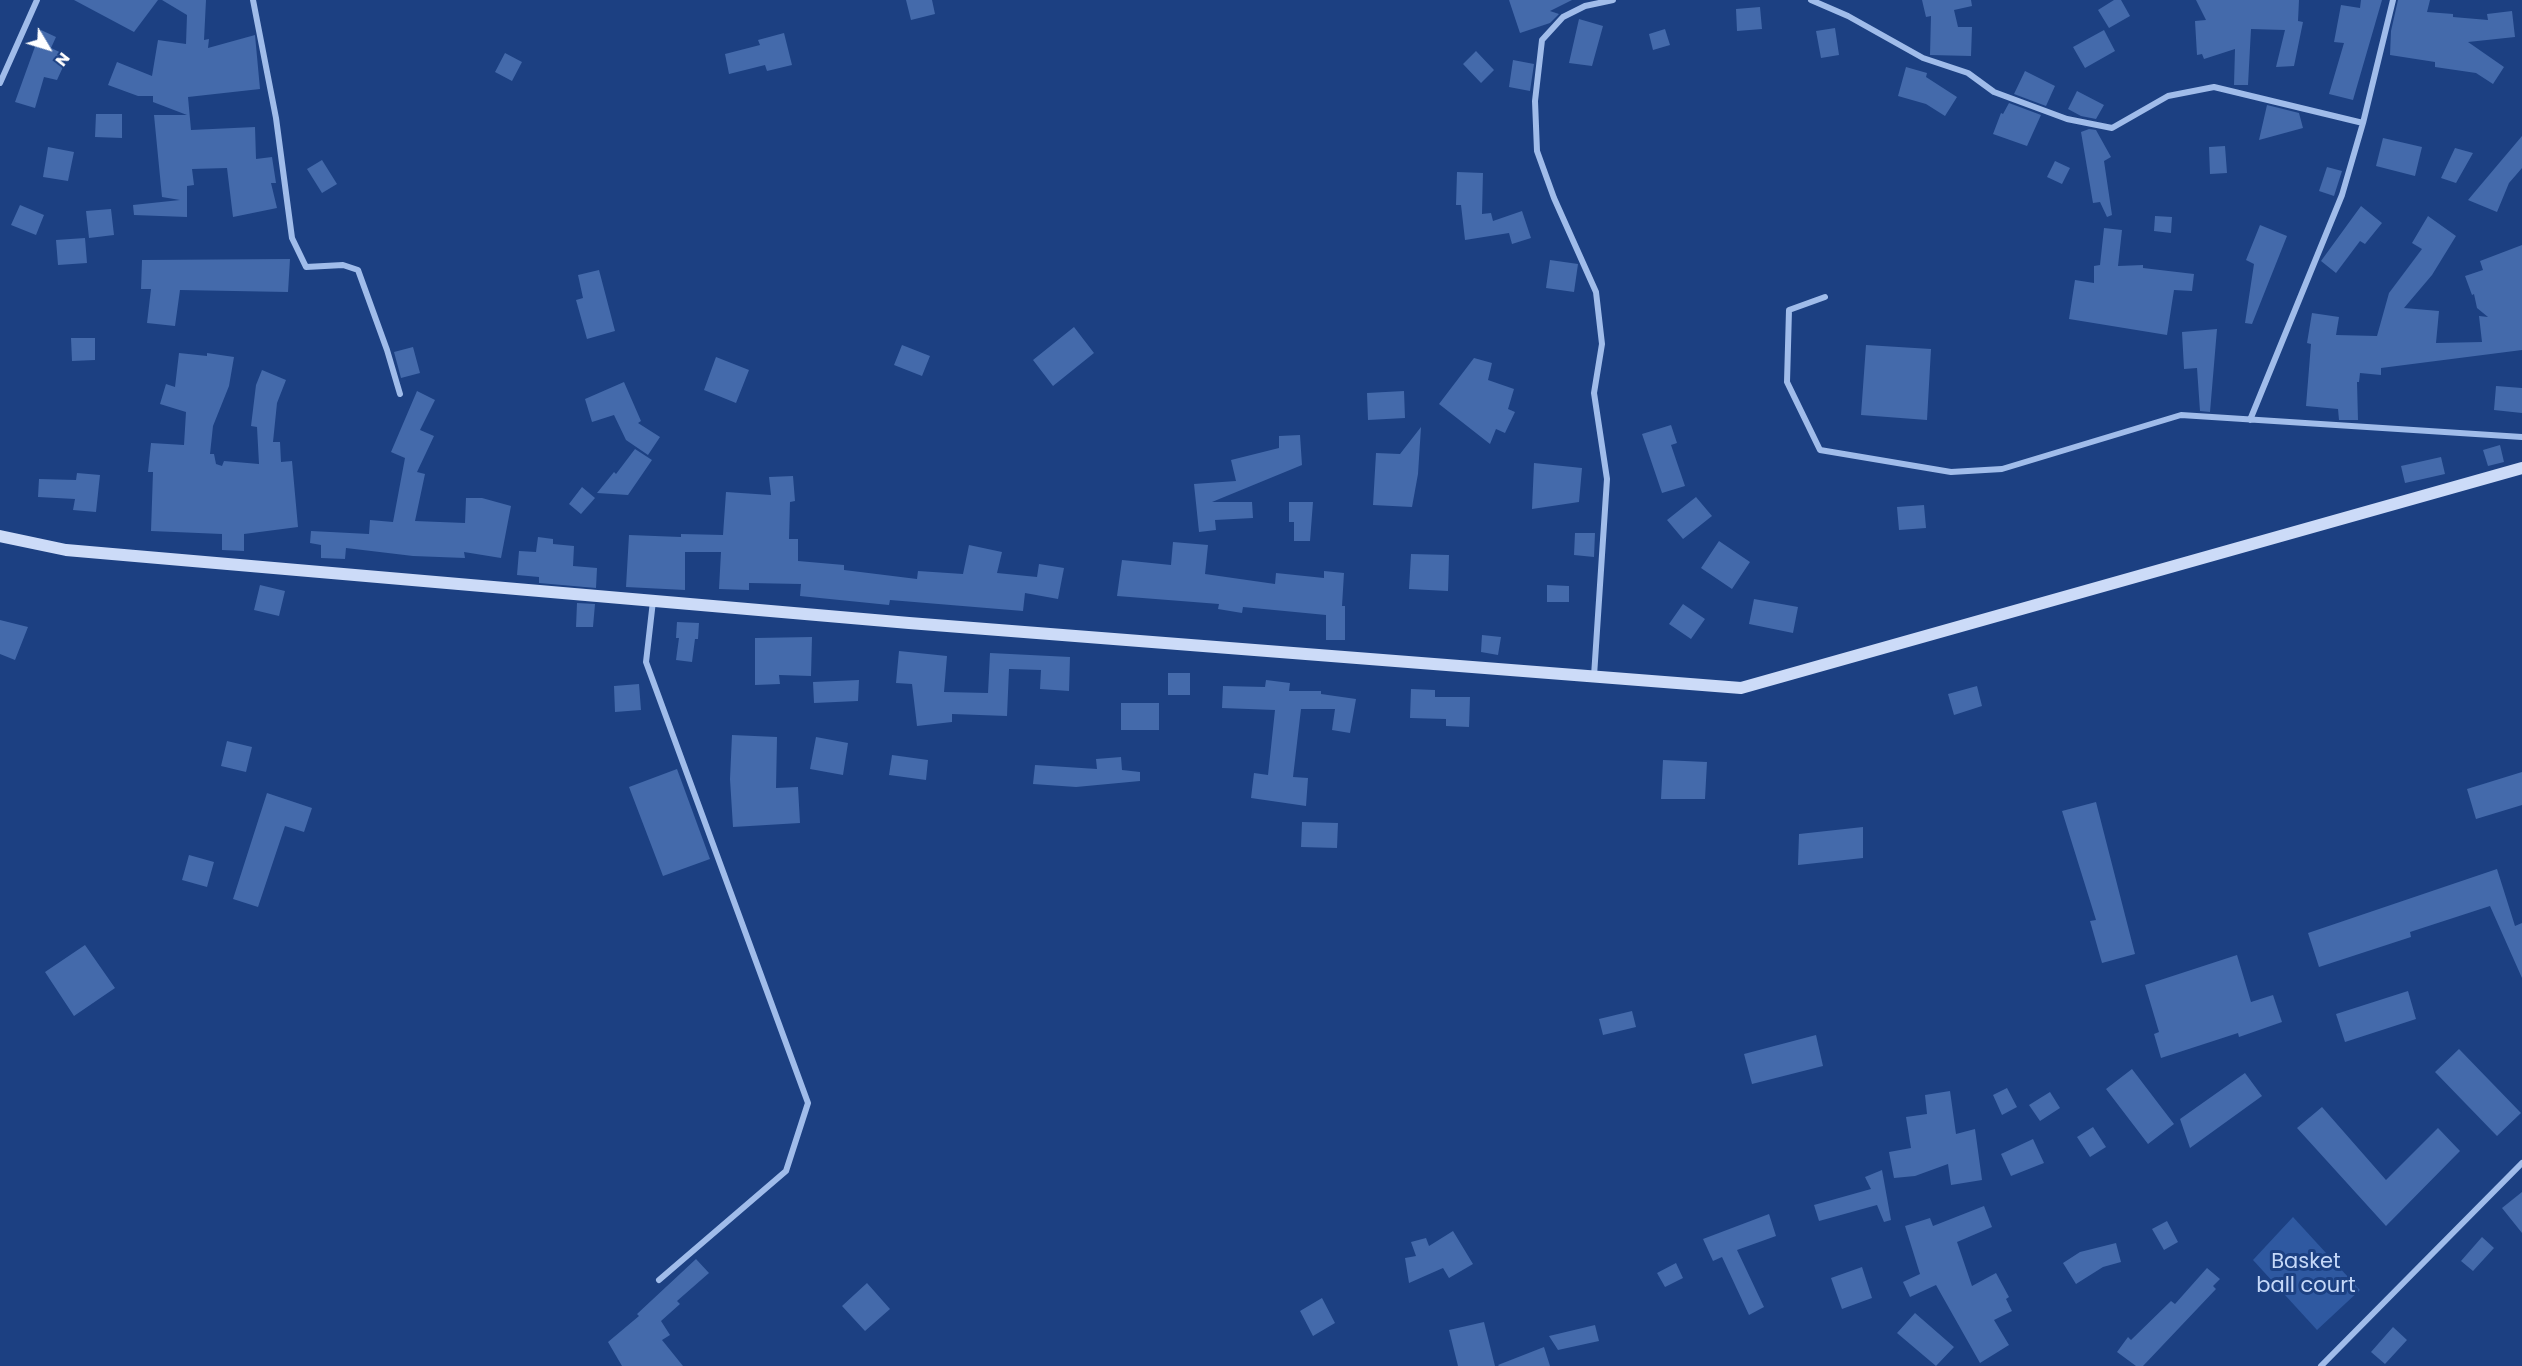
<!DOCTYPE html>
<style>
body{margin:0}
#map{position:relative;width:2522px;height:1366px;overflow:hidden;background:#1c4082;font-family:Poppins,sans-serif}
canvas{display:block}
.north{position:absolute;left:18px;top:18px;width:60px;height:60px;-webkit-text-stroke:4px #1c4082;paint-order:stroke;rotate:128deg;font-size:16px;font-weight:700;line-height:24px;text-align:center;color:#fff}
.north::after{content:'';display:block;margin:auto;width:21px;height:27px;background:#fff;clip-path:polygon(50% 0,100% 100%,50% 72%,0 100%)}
</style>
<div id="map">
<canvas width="2522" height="1366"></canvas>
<div class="north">N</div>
</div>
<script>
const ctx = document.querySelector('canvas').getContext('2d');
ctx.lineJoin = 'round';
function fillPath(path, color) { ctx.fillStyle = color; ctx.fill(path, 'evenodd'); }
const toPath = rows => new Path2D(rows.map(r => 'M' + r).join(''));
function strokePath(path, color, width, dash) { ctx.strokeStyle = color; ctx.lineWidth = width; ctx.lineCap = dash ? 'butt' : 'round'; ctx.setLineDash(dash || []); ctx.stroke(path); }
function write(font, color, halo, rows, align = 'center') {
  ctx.font = font + ' Poppins,sans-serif'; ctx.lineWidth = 6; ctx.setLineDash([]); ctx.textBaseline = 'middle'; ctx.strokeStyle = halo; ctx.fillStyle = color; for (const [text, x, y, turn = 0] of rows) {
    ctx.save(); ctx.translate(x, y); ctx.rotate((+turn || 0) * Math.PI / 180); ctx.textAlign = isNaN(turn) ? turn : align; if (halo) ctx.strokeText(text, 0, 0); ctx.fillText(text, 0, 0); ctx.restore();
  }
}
const green = toPath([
 [2293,1217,2360,1290,2317,1330,2253,1260]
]);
const building = toPath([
 [74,0,158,0,134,32],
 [162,0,206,0,204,40,209,39,208,48,255,35,260,89,188,97,191,130,255,127,256,159,272,157,276,183,271,183,277,208,233,217,227,168,192,169,194,185,187,186,187,217,134,215,133,205,180,200,162,197,154,115,187,115,153,102,153,96,138,96,108,85,117,62,152,76,158,40,186,44,187,15],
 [906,0,932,0,935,14,911,20],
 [1509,0,1572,0,1550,11,1559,14,1550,23,1520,33],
 [1922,0,1971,0,1972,6,1954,10,1958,27,1972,27,1971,56,1930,55,1931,16,1926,17],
 [2114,0,2121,0,2130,16,2109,28,2098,10],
 [2196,0,2299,0,2298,21,2303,22,2294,66,2276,67,2285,30,2251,29,2248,85,2234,85,2235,49,2204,59,2202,54,2197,55,2195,21,2206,20],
 [2361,0,2382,0,2353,100,2329,94,2344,43,2334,42,2341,5,2360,8],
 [2398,0,2430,0,2427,12,2453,14,2453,17,2488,20,2487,14,2512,11,2515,37,2468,42,2504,67,2493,84,2476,73,2435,67,2435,62,2390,55,2391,31],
 [1760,7,1762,29,1737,31,1736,9],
 [1579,19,1603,26,1592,66,1569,63],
 [1835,28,1839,55,1821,58,1816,31],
 [1665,29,1670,45,1653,50,1649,34],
 [41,30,56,37,51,48,68,56,57,80,44,77,35,108,15,102],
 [2104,30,2115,51,2085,68,2073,47],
 [784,33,792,65,767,71,765,65,729,74,725,54,760,45,758,40],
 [1476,51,1494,70,1481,83,1463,64],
 [505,53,522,62,512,81,495,72],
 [1513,60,1534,64,1530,91,1509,87],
 [1906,67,1927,73,1926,77,1957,97,1945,116,1926,104,1898,96],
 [2025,71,2055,86,2046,106,2014,94],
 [2077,91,2104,105,2096,119,2081,116,2068,109],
 [2009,103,2041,115,2027,146,1993,134,2001,113,2003,114],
 [2267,105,2299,113,2303,128,2259,140],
 [96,114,122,114,122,138,95,137],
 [2089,129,2096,130,2111,157,2104,161,2112,215,2107,217,2100,202,2093,203,2081,132],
 [2522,136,2522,168,2509,183,2497,212,2468,200],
 [2383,138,2422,147,2415,176,2376,166],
 [2225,146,2227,173,2210,174,2209,147],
 [48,147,74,152,68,181,43,177],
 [2455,148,2473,153,2456,183,2441,178],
 [322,160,337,184,322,193,307,169],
 [2055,161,2070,168,2062,184,2047,177],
 [2327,167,2342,171,2334,196,2319,191],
 [1457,172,1483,173,1482,214,1491,213,1493,221,1522,211,1531,238,1512,244,1509,233,1465,240,1461,205,1456,205],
 [20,205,44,215,36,235,11,225],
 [2361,206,2382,223,2365,244,2360,241,2336,273,2321,261],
 [111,209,114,235,89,238,86,211],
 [2155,216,2172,217,2171,233,2154,231],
 [2428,216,2456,236,2432,275,2404,308,2439,311,2436,343,2482,342,2479,316,2488,317,2477,308,2474,294,2472,295,2465,276,2483,270,2480,261,2522,245,2522,350,2381,368,2381,375,2360,373,2359,382,2357,382,2358,420,2339,420,2338,409,2306,406,2311,344,2307,343,2312,313,2339,317,2336,335,2377,336,2389,293,2422,249,2412,243],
 [2260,225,2287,236,2252,324,2245,323,2254,264,2246,260],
 [2104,228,2122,230,2118,266,2143,265,2143,268,2194,274,2192,291,2174,290,2167,335,2069,319,2075,280,2094,283,2094,266,2100,265],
 [85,238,87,263,58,265,56,240],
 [290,259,288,292,180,290,175,326,147,323,151,289,141,289,142,260],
 [1550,260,1578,264,1574,292,1546,288],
 [599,270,615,331,587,339,576,300,583,298,578,275],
 [1074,327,1094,353,1053,386,1033,360],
 [2217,329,2210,412,2200,411,2197,368,2184,369,2182,332],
 [71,338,95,338,95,360,72,361],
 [902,345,930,356,922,376,894,365],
 [1866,345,1931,349,1927,420,1861,415],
 [413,347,420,373,401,378,394,352],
 [179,353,207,356,207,353,234,357,229,386,213,426,210,454,214,454,216,464,222,466,224,461,259,464,257,427,251,426,256,385,262,370,286,380,277,403,273,442,280,442,281,462,292,461,298,527,244,534,244,551,222,550,222,534,151,531,153,472,148,472,151,443,184,445,186,412,160,404,166,384,175,387],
 [716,357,749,370,736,403,704,390],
 [1474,358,1492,363,1488,380,1514,389,1508,409,1515,412,1505,433,1496,429,1490,444,1439,404],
 [624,382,641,421,638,423,660,437,648,455,626,440,614,415,592,422,585,399],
 [2496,386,2522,388,2522,413,2494,410],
 [417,391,435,400,420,430,434,436,417,472,425,474,415,521,465,523,466,498,482,498,511,506,501,558,464,552,465,558,413,556,346,548,345,559,321,558,321,545,310,543,311,531,369,534,370,520,393,522,405,458,391,452],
 [1404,391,1405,418,1368,420,1367,393],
 [1671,425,1677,443,1671,445,1685,486,1662,493,1642,434],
 [1421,427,1418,474,1412,507,1373,505,1376,453,1400,454],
 [1300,435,1302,465,1212,502,1252,502,1253,518,1215,520,1216,530,1199,532,1194,484,1236,481,1231,460,1279,448,1279,436],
 [2500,445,2504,462,2488,466,2483,450],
 [635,449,652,460,628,495,597,493,614,472,616,474],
 [2441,457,2445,474,2405,483,2401,466],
 [1534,463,1582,468,1579,502,1532,509],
 [77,473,100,475,96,512,73,510,75,499,38,497,39,479,76,480],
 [793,476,795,501,790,502,789,539,798,539,798,561,844,565,844,570,917,579,918,571,963,574,969,545,1002,552,997,573,1037,577,1039,564,1064,568,1058,599,1025,593,1023,611,890,600,889,605,800,596,801,584,749,583,749,590,719,589,721,552,685,552,685,590,626,587,629,535,681,537,681,534,723,535,726,492,771,495,769,477],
 [582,487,595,498,581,514,569,504],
 [1696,497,1712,516,1683,539,1667,520],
 [1289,502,1313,502,1310,541,1294,541,1294,522,1289,522],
 [1924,505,1926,528,1899,530,1897,507],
 [1575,533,1595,533,1594,557,1574,555],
 [538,537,553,539,553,544,574,546,573,566,597,568,596,588,539,583,539,577,517,575,519,551,536,552],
 [1719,541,1750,562,1732,589,1701,568],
 [1173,542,1208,545,1205,574,1275,584,1276,573,1324,578,1324,571,1344,573,1342,606,1345,606,1345,640,1326,640,1326,615,1243,607,1242,613,1218,609,1219,604,1117,596,1122,560,1171,565],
 [1411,554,1449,555,1448,591,1409,589],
 [260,585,285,591,279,616,254,610],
 [1547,585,1569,586,1569,602,1547,602],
 [1754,599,1798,607,1793,633,1749,624],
 [577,603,595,604,593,627,576,627],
 [1683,604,1705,619,1691,639,1669,624],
 [0,620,28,627,15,660,0,654],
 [677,622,699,623,698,639,695,639,692,662,676,660,679,638,676,638],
 [1482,635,1501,637,1498,655,1481,652],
 [812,637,811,676,779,675,780,684,755,685,755,638],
 [899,651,947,656,944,692,988,693,990,653,1070,657,1069,691,1040,689,1041,670,1009,669,1007,716,952,714,952,722,917,726,912,684,896,683],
 [1168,673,1190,673,1190,695,1168,695],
 [859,680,858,701,814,703,813,682],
 [1266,680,1290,683,1289,691,1321,691,1321,694,1356,699,1350,733,1332,730,1335,709,1301,709,1293,777,1308,778,1306,806,1251,798,1254,773,1268,775,1275,710,1222,708,1223,686,1265,687],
 [639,684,641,710,615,712,614,686],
 [1977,686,1982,706,1954,715,1948,694],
 [1411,689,1435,690,1435,697,1470,697,1469,727,1446,726,1446,719,1410,718],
 [1121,703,1159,703,1159,730,1121,730],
 [732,735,777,737,776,788,798,787,800,823,733,827,730,779],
 [816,737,848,743,843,775,810,769],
 [227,741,252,747,246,772,221,766],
 [892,755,928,760,926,780,889,775],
 [1121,757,1122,770,1140,772,1140,781,1076,787,1033,784,1035,765,1097,769,1096,759],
 [1663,760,1707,762,1705,799,1661,799],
 [677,769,710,859,663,876,629,787],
 [2522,772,2522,805,2476,819,2467,789],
 [267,793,312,808,304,832,285,826,258,907,233,899],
 [2096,802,2135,954,2102,963,2090,921,2096,920,2062,811],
 [1302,822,1338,823,1337,848,1301,847],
 [1863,827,1863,858,1798,865,1799,834],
 [189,855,214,862,207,887,182,880],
 [2497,869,2515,926,2522,923,2522,978,2490,906,2410,932,2411,937,2319,967,2308,933],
 [85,945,115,988,74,1016,45,972],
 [2237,955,2251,1002,2273,995,2282,1022,2239,1037,2238,1033,2161,1058,2154,1034,2159,1032,2145,985],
 [2408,991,2416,1019,2345,1042,2336,1014],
 [1632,1011,1636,1027,1603,1035,1599,1019],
 [1816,1035,1823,1066,1752,1084,1744,1054],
 [2459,1049,2521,1113,2497,1136,2435,1072],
 [2132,1069,2174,1124,2148,1144,2106,1089],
 [2245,1073,2262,1096,2190,1148,2180,1119],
 [2007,1088,2017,1107,2002,1115,1993,1095],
 [1950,1091,1956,1134,1975,1129,1982,1180,1951,1185,1948,1164,1915,1176,1894,1178,1889,1152,1911,1148,1906,1117,1927,1114,1925,1095],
 [2050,1092,2060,1108,2040,1121,2029,1105],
 [2322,1107,2386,1180,2438,1128,2460,1151,2386,1226,2297,1128],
 [2093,1127,2106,1147,2090,1157,2077,1137],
 [2033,1139,2044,1163,2011,1176,2001,1154],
 [1882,1170,1891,1220,1884,1222,1877,1205,1819,1221,1814,1205,1871,1189,1865,1177],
 [2522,1192,2522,1233,2502,1208],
 [1984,1206,1992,1227,1957,1242,1972,1286,1996,1273,2009,1297,2006,1299,2012,1311,1994,1320,2009,1345,1980,1363,1936,1285,1910,1297,1903,1282,1920,1274,1905,1226,1930,1218,1933,1226],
 [1769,1214,1776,1236,1737,1250,1764,1307,1749,1315,1722,1257,1713,1261,1703,1239],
 [2167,1221,2178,1242,2164,1250,2152,1229],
 [1453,1231,1473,1264,1449,1278,1443,1268,1409,1283,1405,1258,1416,1256,1411,1242,1426,1238,1429,1246],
 [2482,1237,2494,1248,2473,1271,2461,1261],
 [2116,1243,2121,1262,2103,1267,2076,1284,2063,1263,2080,1252],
 [696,1259,709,1273,677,1301,680,1304,661,1321,670,1335,662,1340,683,1366,622,1366,608,1342,639,1316,637,1314],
 [1676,1263,1683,1278,1665,1287,1657,1273],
 [1862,1267,1872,1298,1842,1309,1831,1278],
 [2207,1268,2220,1279,2213,1286,2216,1289,2143,1366,2136,1366,2117,1352,2128,1337,2131,1340,2171,1301,2175,1304],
 [867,1283,890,1309,865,1331,842,1306],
 [1322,1298,1335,1323,1313,1336,1300,1311],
 [1915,1313,1954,1347,1936,1366,1897,1333],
 [1484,1322,1495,1366,1458,1366,1449,1330],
 [1595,1325,1599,1341,1558,1350,1549,1336],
 [2393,1327,2407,1340,2385,1364,2371,1352],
 [1544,1347,1550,1366,1499,1366,1498,1365]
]);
const street = toPath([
 [253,0,276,118,292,238,306,267,343,265,358,270,387,350,400,394],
 [1811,0,1848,16,1923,58,1968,73,1994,92,2067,119,2112,128,2168,96,2214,87,2363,123,2342,195,2250,420],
 [0,83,37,0],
 [2363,123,2393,0],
 [1825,297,1789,310,1787,382,1820,450,1951,472,2002,469,2181,415,2522,437],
 [653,601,646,662,808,1103,786,1171,659,1280],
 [1594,676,1607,479,1594,393,1602,344,1596,292,1554,198,1537,151,1535,101,1542,40,1563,17,1585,6,1613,0],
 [2321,1366,2522,1163]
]);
const secondary = toPath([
 [0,536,66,550,909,623,1741,688,2522,468]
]);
const parkNames = [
 ["Basket",2306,1263],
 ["ball court",2306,1287]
];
fillPath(green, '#2f59a1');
fillPath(building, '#446aab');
strokePath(street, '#a0bcea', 6);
strokePath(secondary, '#ccdbf8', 12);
write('21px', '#c5d8f8', '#1c4082', parkNames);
</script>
